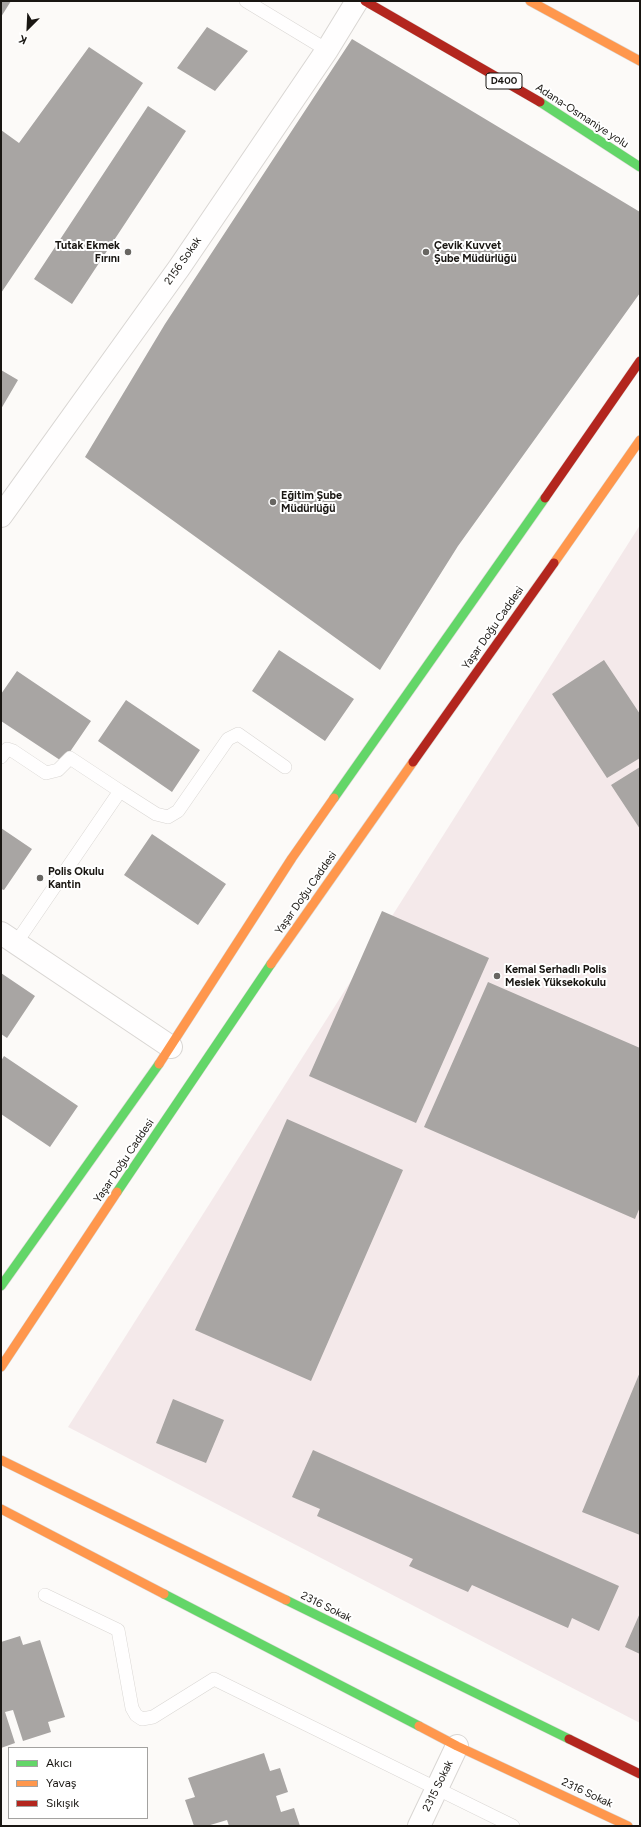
<!DOCTYPE html>
<meta charset="utf-8">
<style>
body{margin:0}
#map{position:relative;width:641px;height:1827px;overflow:hidden;background:#fcfaf8;font-family:Figtree,sans-serif}
canvas{display:block}
.frame{position:absolute;inset:0;border:2px solid #191612;pointer-events:none}
.legend{position:absolute;left:8px;top:1747px;width:140px;height:72px;box-sizing:border-box;background:#fff;border:1px solid #a3a2a0;margin:0;padding:5px 7px;list-style:none;font-size:12px;color:#191612}
.legend li{display:flex;align-items:center;gap:8px;height:20px}
.legend b{width:20px;border:1px solid #a3a2a0}
.north{position:absolute;left:8px;top:8px;width:40px;height:40px;-webkit-text-stroke:3px #fff;paint-order:stroke;rotate:204deg;font-size:11px;font-weight:700;line-height:16px;text-align:center;color:#191612}
.north::after{content:'';display:block;margin:auto;width:14px;height:18px;background:#191612;clip-path:polygon(50% 0,100% 100%,50% 72%,0 100%)}
</style>
<div id="map">
<canvas width="641" height="1827"></canvas>
<div class="frame"></div>
<ul class="legend">
<li><b style="height:5px;background:#63d668"></b>Akıcı</li>
<li><b style="height:5px;background:#ff974d"></b>Yavaş</li>
<li><b style="height:5px;background:#b3261e"></b>Sıkışık</li>
</ul>
<div class="north">K</div>
</div>
<script>
const ctx = document.querySelector('canvas').getContext('2d');
ctx.lineJoin = 'round';
function fillPath(path, color) { ctx.fillStyle = color; ctx.fill(path, 'evenodd'); }
const toPath = rows => new Path2D(rows.map(r => 'M' + r).join(''));
function strokePath(path, color, width, dash) { ctx.strokeStyle = color; ctx.lineWidth = width; ctx.lineCap = dash ? 'butt' : 'round'; ctx.setLineDash(dash || []); ctx.stroke(path); }
function write(font, color, halo, rows, align = 'center') {
  ctx.font = font + ' Figtree,sans-serif'; ctx.lineWidth = 4; ctx.setLineDash([]); ctx.textBaseline = 'middle'; ctx.strokeStyle = halo; ctx.fillStyle = color; for (const [text, x, y, turn = 0] of rows) {
    ctx.save(); ctx.translate(x, y); ctx.rotate((+turn || 0) * Math.PI / 180); ctx.textAlign = isNaN(turn) ? turn : align; if (halo) ctx.strokeText(text, 0, 0); ctx.fillText(text, 0, 0); ctx.restore();
  }
}
const education = toPath([
 [640,525,640,1723,68,1427]
]);
const building = toPath([
 [1,1,11,1,1,17],
 [207,27,248,51,215,91,177,68],
 [352,39,640,212,640,293,458,546,380,670,85,457,165,324],
 [89,47,143,83,1,293,1,130,19,143],
 [148,106,186,131,72,304,34,279],
 [1,370,18,380,1,409],
 [279,650,354,699,325,741,252,691],
 [604,660,640,714,640,758,607,778,552,694],
 [17,671,91,721,63,762,1,721,1,694],
 [126,700,200,750,172,792,98,741],
 [640,767,640,829,611,785],
 [1,828,32,849,4,890,1,889],
 [152,834,226,884,198,925,124,875],
 [382,911,489,958,416,1123,309,1076],
 [1,973,35,996,7,1038,1,1034],
 [488,982,640,1048,640,1207,635,1219,424,1127],
 [4,1056,78,1106,50,1147,1,1114,1,1061],
 [287,1119,403,1170,311,1381,195,1330],
 [640,1372,640,1535,582,1512],
 [173,1399,224,1420,206,1463,156,1443],
 [313,1450,619,1586,599,1631,572,1618,568,1628,472,1585,468,1592,409,1566,413,1559,317,1516,320,1509,292,1497],
 [640,1613,640,1654,625,1647],
 [20,1636,23,1645,40,1640,65,1717,48,1722,51,1732,23,1741,13,1710,5,1712,15,1743,1,1748,1,1642],
 [264,1753,270,1771,280,1768,288,1792,276,1796,281,1812,294,1808,300,1826,229,1826,227,1820,207,1826,194,1826,185,1800,195,1797,188,1778]
]);
const lane = toPath([
 [246,1,327,50],
 [1,757,7,749,13,751,46,773,58,770,70,758,120,791],
 [16,943,120,791,156,814,168,817,178,811,228,739,238,734,285,767],
 [45,1595,118,1630,132,1708,136,1715,142,1719,153,1717,214,1679,513,1826]
]);
const street = toPath([
 [1,516,179,268,327,50,357,1],
 [1,933,171,1047],
 [419,1826,457,1746]
]);
const fast = toPath([
 [540,102,640,167],
 [334,798,545,498],
 [117,1192,271,964],
 [1,1286,159,1064],
 [164,1594,419,1726],
 [286,1600,569,1739]
]);
const slow = toPath([
 [530,1,640,61],
 [554,563,640,440],
 [271,964,413,762],
 [159,1064,292,858,334,798],
 [1,1367,117,1192],
 [1,1460,286,1600],
 [1,1509,164,1594],
 [419,1726,457,1746,628,1826]
]);
const jam = toPath([
 [365,1,540,102],
 [545,498,640,361],
 [413,762,554,563],
 [569,1739,640,1774]
]);
const markers = [
 [128,252,4,"#686662"],
 [426,252,4,"#686662"],
 [273,502,4,"#686662"],
 [40,878,4,"#686662"],
 [497,976,4,"#686662"]
];
const shields = [
 [504,81,36]
];
const shieldNames = [
 ["D400",504,81]
];
const streetNames = [
 ["Adana-Osmaniye yolu",582,116,33],
 ["2156 Sokak",183,261,-55],
 ["Yaşar Doğu Caddesi",493,628,-55],
 ["Yaşar Doğu Caddesi",306,893,-55],
 ["Yaşar Doğu Caddesi",124,1161,-56],
 ["2316 Sokak",326,1607,26],
 ["2315 Sokak",438,1786,-64],
 ["2316 Sokak",587,1793,25]
];
const poiNames = [
 ["Tutak Ekmek",120,246,"right"],
 ["Fırını",120,259,"right"],
 ["Çevik Kuvvet",434,246],
 ["Şube Müdürlüğü",434,259],
 ["Eğitim Şube",281,496],
 ["Müdürlüğü",281,509],
 ["Polis Okulu",48,872],
 ["Kantin",48,885],
 ["Kemal Serhadlı Polis",505,970],
 ["Meslek Yüksekokulu",505,983]
];
fillPath(education, '#f4e9ea');
fillPath(building, '#a8a5a3');
strokePath(lane, '#d9d6d3', 14);
strokePath(street, '#d9d6d3', 24);
strokePath(fast, '#d9d6d3', 10);
strokePath(slow, '#d9d6d3', 10);
strokePath(jam, '#d9d6d3', 10);
strokePath(lane, '#fffefe', 13);
strokePath(street, '#fffefe', 22);
strokePath(fast, '#63d668', 9);
strokePath(slow, '#ff974d', 9);
strokePath(jam, '#b3261e', 9);
for (const [x, y, r, color] of markers) { const dot = new Path2D(); dot.arc(x, y, r, 0, 2 * Math.PI); ctx.fillStyle = color; ctx.fill(dot); strokePath(dot, '#fff', 1.5); }
for (const [x, y, w] of shields) { const box = new Path2D(); box.roundRect(x - w / 2, y - 8, w, 16, 3); ctx.fillStyle = '#fff'; ctx.fill(box); strokePath(box, '#191612', 1); }
write('bold 10px', '#191612', null, shieldNames);
write('11px', '#191612', '#fff', streetNames);
write('bold 11px', '#191612', '#fff', poiNames, 'left');
</script>
